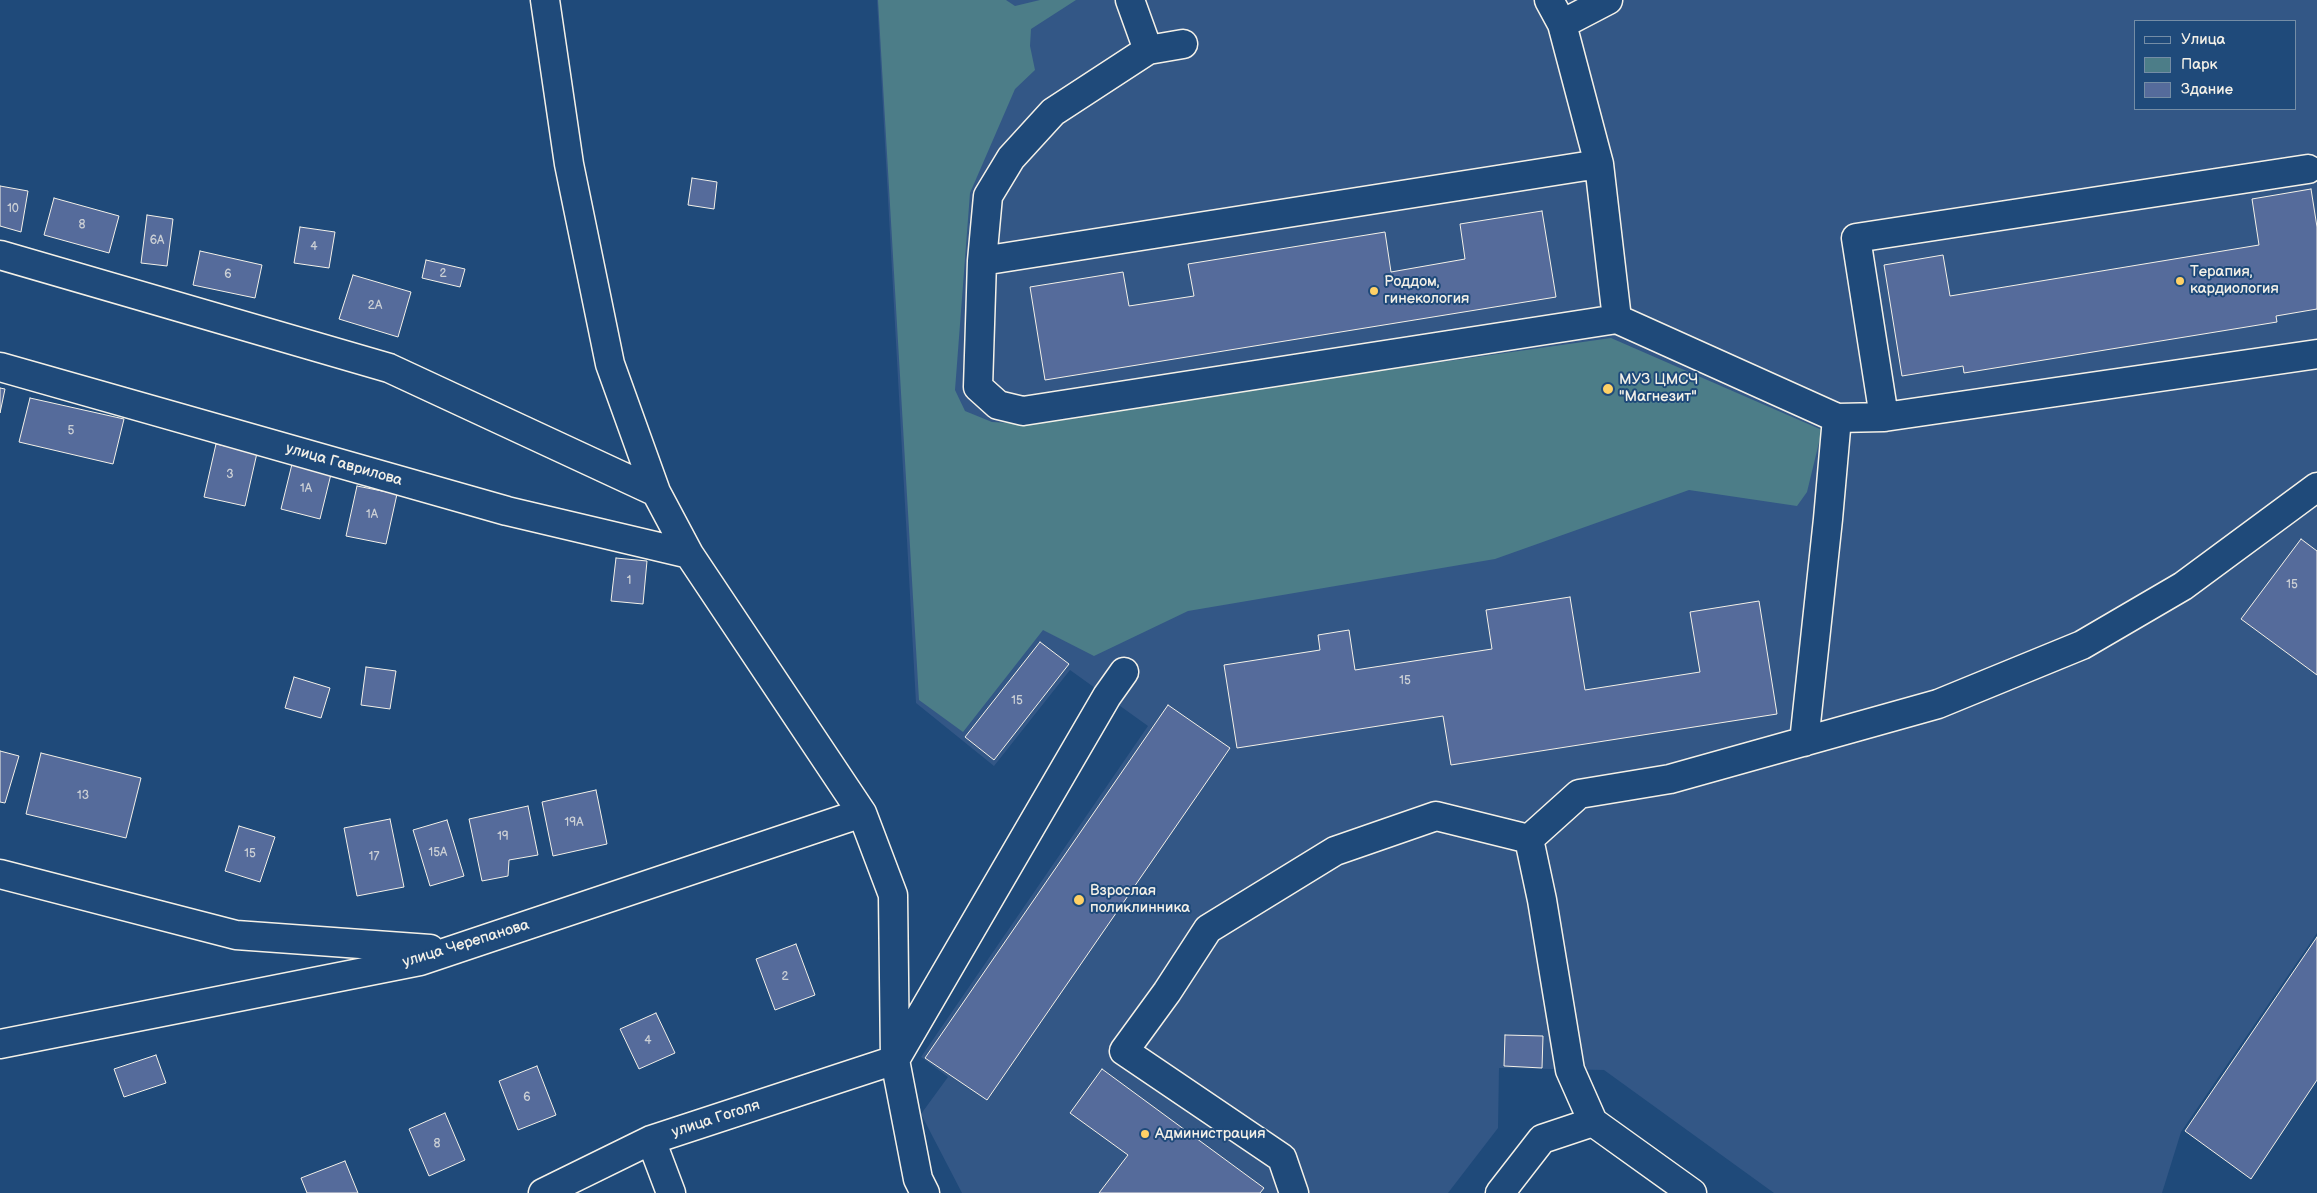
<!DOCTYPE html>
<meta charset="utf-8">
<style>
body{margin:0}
#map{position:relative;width:2317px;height:1193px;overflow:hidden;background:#1f4a7a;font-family:"Balsamiq Sans",sans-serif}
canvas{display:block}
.legend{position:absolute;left:2134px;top:20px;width:162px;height:90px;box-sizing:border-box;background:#1f4a7a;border:1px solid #748da6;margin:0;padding:6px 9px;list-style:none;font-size:15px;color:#f4f1e8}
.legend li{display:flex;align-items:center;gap:10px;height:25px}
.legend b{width:25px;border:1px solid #748da6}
</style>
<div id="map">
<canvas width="2317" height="1193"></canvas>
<ul class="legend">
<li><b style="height:6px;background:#1f4a7a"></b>Улица</li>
<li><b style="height:14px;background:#4c7d88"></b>Парк</li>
<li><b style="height:14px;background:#556b9b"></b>Здание</li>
</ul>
</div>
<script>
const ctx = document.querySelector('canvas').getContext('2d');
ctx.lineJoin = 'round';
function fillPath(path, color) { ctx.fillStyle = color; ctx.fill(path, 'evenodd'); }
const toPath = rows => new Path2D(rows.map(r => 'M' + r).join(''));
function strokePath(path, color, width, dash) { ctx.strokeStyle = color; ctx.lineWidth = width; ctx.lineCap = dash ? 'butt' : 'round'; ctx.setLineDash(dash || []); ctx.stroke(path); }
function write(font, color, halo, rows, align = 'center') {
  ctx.font = font + ' "Balsamiq Sans",sans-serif'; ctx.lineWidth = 4; ctx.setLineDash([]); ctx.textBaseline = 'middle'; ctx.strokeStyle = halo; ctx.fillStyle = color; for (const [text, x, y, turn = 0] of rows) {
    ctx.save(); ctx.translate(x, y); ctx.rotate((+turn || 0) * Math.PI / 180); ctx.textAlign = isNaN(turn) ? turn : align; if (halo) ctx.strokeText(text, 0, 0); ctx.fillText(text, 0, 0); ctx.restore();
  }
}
const built = toPath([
 [877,0,2317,0,2317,933,2181,1132,2162,1193,1774,1193,1604,1070,1499,1068,1498,1128,1448,1193,962,1193,921,1114,948,1077,921,1057,1148,726,1070,670,994,766,916,703],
 [2136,21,2296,21,2296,109,2136,109]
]);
const green = toPath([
 [878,0,1006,0,1015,6,1040,0,1076,0,1031,29,1030,46,1035,70,1015,89,970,193,955,390,965,411,992,422,1027,424,1067,415,1611,338,1822,430,1807,492,1797,506,1689,490,1495,559,1188,611,1094,656,1043,630,963,732,919,700]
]);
const building = toPath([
 [692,178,717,182,714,209,688,205,692,178],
 [0,186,28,191,21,232,0,226,0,186],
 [2311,189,2317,227,2317,309,2276,316,2277,322,1964,373,1963,366,1902,376,1884,265,1943,255,1950,296,2259,245,2252,199,2311,189],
 [54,198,119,216,109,253,44,235,54,198],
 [1542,211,1556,297,1045,380,1030,287,1123,272,1129,306,1194,296,1188,264,1385,232,1391,272,1465,259,1460,224,1542,211],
 [147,215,173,219,167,266,141,263,147,215],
 [300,227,335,232,329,268,294,263,300,227],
 [200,251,262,265,255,298,193,285,200,251],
 [426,260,465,269,460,287,422,278,426,260],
 [353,275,411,292,398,337,339,319,353,275],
 [0,388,5,389,0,413,0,388],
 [30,398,124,419,113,464,19,442,30,398],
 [216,444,257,453,245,506,204,497,216,444],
 [293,460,332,470,320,519,281,509,293,460],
 [357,486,397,494,386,544,346,536,357,486],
 [2301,539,2317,551,2317,675,2241,619,2301,539],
 [616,558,647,561,643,604,611,601,616,558],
 [1570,597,1585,690,1700,672,1690,612,1759,601,1777,714,1451,765,1443,716,1237,748,1224,665,1320,650,1318,635,1349,630,1355,670,1492,649,1486,610,1570,597],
 [1040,642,1069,664,994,760,965,737,1040,642],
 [366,667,396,671,390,709,361,705,366,667],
 [294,677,330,688,321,718,285,708,294,677],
 [1168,705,1230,748,987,1100,925,1058,1168,705],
 [0,751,19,756,5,803,0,802,0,751],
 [41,753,141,778,126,838,26,814,41,753],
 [596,790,607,844,553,856,542,802,596,790],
 [528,806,538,855,509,860,508,876,482,881,469,819,528,806],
 [390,819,404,887,357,896,344,828,390,819],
 [447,820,464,876,430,886,413,830,447,820],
 [239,826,275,837,260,882,225,871,239,826],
 [2317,937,2317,1080,2251,1179,2185,1131,2317,937],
 [796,944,815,995,775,1010,756,959,796,944],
 [656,1013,675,1053,639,1069,620,1029,656,1013],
 [1505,1035,1543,1036,1542,1068,1504,1066,1505,1035],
 [156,1055,166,1083,124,1097,114,1069,156,1055],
 [537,1066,556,1115,518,1130,499,1081,537,1066],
 [1102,1069,1264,1188,1260,1193,1099,1193,1128,1155,1070,1113,1102,1069],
 [445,1113,465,1160,429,1176,409,1129,445,1113],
 [345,1161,358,1193,307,1193,301,1178,345,1161]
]);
const minor = toPath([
 [545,0,569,164,610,364,656,492,689,554,862,813,893,895,895,1060,918,1179,925,1193],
 [1130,0,1148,50],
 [1549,0,1562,24,1599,164,982,261,978,387,998,405,1023,411,1617,319,1837,418,1884,417,1856,238,2308,169],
 [1562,24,1608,0],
 [1599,164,1617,319],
 [0,255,389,368,656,492],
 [982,261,988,196,1011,158,1053,112,1148,50,1183,44],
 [0,367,507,511,689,554],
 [1884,417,2317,354],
 [1804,742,1828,519,1837,418],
 [0,874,236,935,430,949],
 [0,1044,420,961,862,813],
 [895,1060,1107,696,1124,672],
 [1593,1122,1570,1070,1542,900,1529,839,1579,794,1670,779,1938,704,2082,645,2183,586,2317,487],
 [1593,1122,1692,1193],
 [651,1140,671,1193],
 [543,1193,651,1140,895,1060],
 [1294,1193,1282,1158,1124,1051,1167,992,1208,929,1335,851,1436,816,1529,839],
 [1500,1193,1542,1139,1593,1122]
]);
const markers = [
 [2180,281,5,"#ffd166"],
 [1374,291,5,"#ffd166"],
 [1608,389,6,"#ffd166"],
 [1079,900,6,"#ffd166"],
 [1145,1134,5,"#ffd166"]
];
const numberNames = [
 ["10",13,209],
 ["8",82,225],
 ["6А",157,241],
 ["4",314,247],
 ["2",443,274],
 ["6",228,275],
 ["2А",375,306],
 ["5",71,431],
 ["3",230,475],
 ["1А",306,489],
 ["1А",372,515],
 ["1",629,581],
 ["15",2292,585],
 ["15",1405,681],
 ["15",1017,701],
 ["13",83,796],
 ["19А",574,823],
 ["19",503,837],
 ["15А",438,853],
 ["15",250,854],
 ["17",374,857],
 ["2",785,977],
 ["4",648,1041],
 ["6",527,1098],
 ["8",437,1144]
];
const poiNames = [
 ["Терапия,",2190,272],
 ["кардиология",2190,289],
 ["Роддом,",1384,282],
 ["гинекология",1384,299],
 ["МУЗ ЦМСЧ",1619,380],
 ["\"Магнезит\"",1619,397],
 ["Взрослая",1090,891],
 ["поликлинника",1090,908],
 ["Администрация",1155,1134]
];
const streetNames = [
 ["улица Гаврилова",344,465,16],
 ["улица Черепанова",466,944,-17],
 ["улица Гоголя",716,1119,-18]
];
fillPath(built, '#335786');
fillPath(green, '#4c7d88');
fillPath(building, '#556b9b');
strokePath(building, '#f4f1e8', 1);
strokePath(minor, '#f4f1e8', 31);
strokePath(minor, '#1f4a7a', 28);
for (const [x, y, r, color] of markers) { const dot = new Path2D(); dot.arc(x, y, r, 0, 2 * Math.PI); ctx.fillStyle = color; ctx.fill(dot); strokePath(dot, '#1f4a7a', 2); }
write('12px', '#ccd0d5', null, numberNames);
write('15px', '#f4f1e8', '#1f4a7a', poiNames, 'left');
write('15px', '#f4f1e8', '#1f4a7a', streetNames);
</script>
